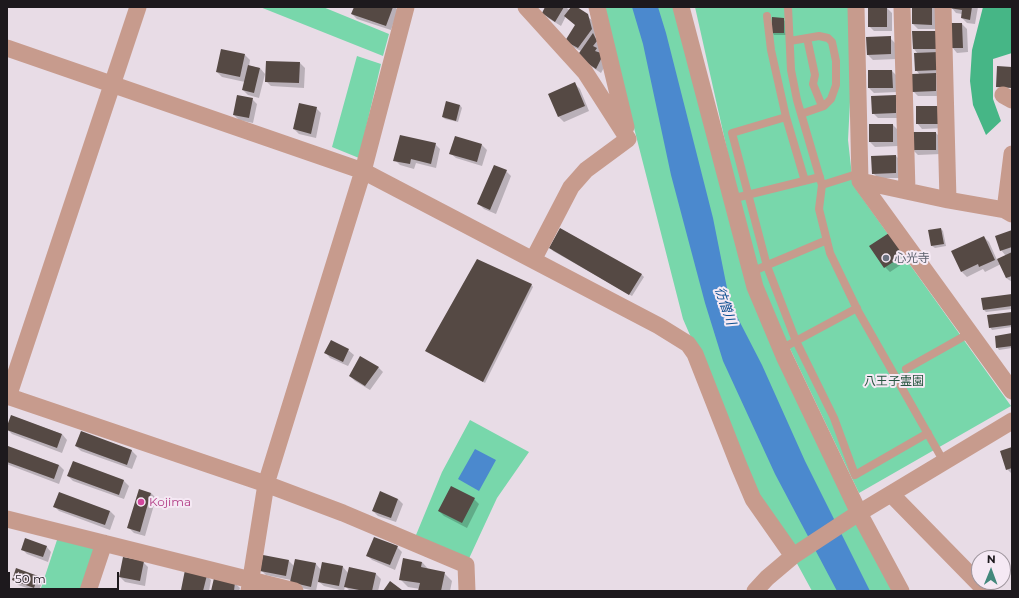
<!DOCTYPE html>
<meta charset="utf-8">
<style>
body{margin:0}
#map{position:relative;width:1019px;height:598px;overflow:hidden;background:#e8dce6;font-family:Montserrat,sans-serif}
canvas{display:block}
.frame{position:absolute;inset:0;border:8px solid #1d191d;pointer-events:none}
.north{position:absolute;left:971px;top:550px;width:40px;height:40px;box-sizing:border-box;background:#f5e9f4;border:1px solid #9f969e;border-radius:50%;rotate:1deg;font-size:11px;font-weight:700;line-height:16px;text-align:center;color:#1d191d}
.north::after{content:'';display:block;margin:auto;width:14px;height:18px;background:#43887c;clip-path:polygon(50% 0,100% 100%,50% 72%,0 100%)}
.scale{position:absolute;left:8px;top:572px;width:111px;height:18px;box-sizing:border-box;border:2px solid #1d191d;border-top:0;padding-left:5px;font-size:12px;line-height:14px;white-space:nowrap;color:#1d191d;-webkit-text-stroke:3px #f5e9f4;paint-order:stroke}
</style>
<div id="map">
<canvas width="1019" height="598"></canvas>
<div class="frame"></div>
<div class="north">N</div>
<div class="scale">50 m</div>
</div>
<script>
const ctx = document.querySelector('canvas').getContext('2d');
ctx.lineJoin = 'round';
function fillPath(path, color) { ctx.fillStyle = color; ctx.fill(path, 'evenodd'); }
const toPath = rows => new Path2D(rows.map(r => 'M' + r).join(''));
function strokePath(path, color, width, dash) { ctx.strokeStyle = color; ctx.lineWidth = width; ctx.lineCap = dash ? 'butt' : 'round'; ctx.setLineDash(dash || []); ctx.stroke(path); }
function write(font, color, halo, rows, align = 'center') {
  ctx.font = font + ' Montserrat,"Noto Sans JP",sans-serif'; ctx.lineWidth = 4; ctx.setLineDash([]); ctx.textBaseline = 'middle'; ctx.strokeStyle = halo; ctx.fillStyle = color; for (const [text, x, y, turn = 0] of rows) {
    ctx.save(); ctx.translate(x, y); ctx.rotate((+turn || 0) * Math.PI / 180); ctx.textAlign = isNaN(turn) ? turn : align; if (halo) ctx.strokeText(text, 0, 0); ctx.fillText(text, 0, 0); ctx.restore();
  }
}
const green = toPath([
 [260,7,323,7,389,34,383,56],
 [603,7,680,7,752,261,695,7,855,7,848,140,853,185,1011,406,859,493,770,307,901,591,812,591,758,492,683,319],
 [357,56,381,64,359,158,332,147],
 [470,420,529,452,497,498,466,565,416,535,442,472],
 [58,537,95,547,81,591,40,591]
]);
const forest = toPath([
 [983,7,1012,7,1012,53,993,59,993,99,1001,121,986,135,973,105,970,81,972,50]
]);
const water = toPath([
 [632,7,658,7,666,33,713,218,730,303,762,365,805,461,870,591,837,591,775,474,723,361,705,303,671,175,643,44],
 [475,449,496,460,479,491,458,479]
]);
const shadow = toPath([
 [355,7,395,7,398,10,391,30,357,19,352,14],
 [546,7,566,7,569,10,572,7,575,7,593,21,596,34,595,36,601,47,599,51,602,54,606,64,601,73,583,61,581,51,571,46,566,41,576,25,566,16,561,26,548,18,543,13],
 [913,7,936,7,937,29,918,29,913,24],
 [951,7,978,7,975,24,967,23,962,18,962,14,956,13],
 [887,8,892,13,892,31,874,31,869,26],
 [783,19,785,21,786,35,774,35,772,32],
 [952,24,962,24,967,29,968,52,957,53,952,47],
 [913,32,936,32,944,75,936,75,941,79,941,96,918,96,913,91,920,75,916,70,918,54,914,49],
 [890,38,895,43,896,59,873,60,868,55],
 [245,55,250,60,249,66,260,68,265,74,259,98,248,95,243,90,245,82,222,77,217,72],
 [300,63,305,68,304,88,271,86,266,81],
 [892,71,897,76,897,92,874,93,869,88],
 [575,84,580,89,589,111,564,122,559,117],
 [896,96,901,118,878,118,873,113],
 [252,99,257,104,253,123,239,120,234,115],
 [460,105,462,108,458,122,445,119,443,117],
 [917,107,945,128,922,129,917,123],
 [316,108,321,113,316,138,299,134,294,129],
 [893,125,898,130,898,146,875,147,870,142],
 [936,133,941,138,941,154,918,155,913,150],
 [435,144,440,149,436,168,416,163,414,169,400,165,395,160],
 [482,145,487,150,482,166,456,158,450,153],
 [896,156,901,161,901,178,878,178,873,173],
 [506,171,511,176,496,214,484,209,479,204],
 [561,229,642,275,644,277,632,296,553,251,551,248],
 [941,229,943,231,946,246,935,248,932,246],
 [1012,231,1012,282,1006,278,1001,264,985,272,983,269,967,277,962,272,984,237,989,242,997,260,1006,256,1001,250],
 [889,234,908,260,890,272,885,267],
 [531,284,533,287,485,383,427,351],
 [1012,295,1012,309,986,312,984,310],
 [1012,313,1012,327,992,330,990,327],
 [1012,334,1012,348,999,350,997,347],
 [348,350,354,355,348,366,330,358,325,352],
 [379,368,383,372,370,390,355,381,350,376],
 [12,416,62,434,67,440,62,453,12,434,7,429],
 [76,446,132,451,137,456,132,469,81,451],
 [8,447,59,465,64,470,59,484,9,465,7,464,7,451],
 [1012,448,1012,474,1007,469],
 [68,476,124,481,129,486,124,499,73,481],
 [151,493,156,498,145,536,134,533,129,528],
 [398,499,403,504,396,522,378,516,373,511],
 [474,499,479,504,467,528,444,516,439,511],
 [54,506,110,511,115,516,110,530,59,511],
 [46,546,51,552,48,562,27,554,22,549],
 [397,547,402,552,395,570,372,560,367,555],
 [264,556,289,561,294,566,296,560,316,564,321,570,323,563,343,567,348,573,376,574,381,579,378,591,350,591,345,586,344,591,324,586,318,581,316,591,296,587,291,580,266,575,261,570],
 [143,562,148,567,145,586,125,582,120,577],
 [422,562,429,570,444,573,452,581,450,591,419,591,420,589,408,587,400,579],
 [206,575,211,580,209,591,184,591,182,590],
 [37,577,42,582,39,591,36,591,18,585,13,580],
 [235,583,240,588,239,591,213,591]
]);
const building = toPath([
 [354,7,393,7,386,26,351,14],
 [545,7,564,7,555,22,542,13],
 [571,7,577,7,588,14,592,29,578,48,565,41,575,25,564,16],
 [868,7,887,7,887,27,868,27],
 [912,7,932,7,932,25,912,24],
 [950,7,972,7,970,20,961,18,962,10,949,8],
 [772,17,784,18,784,33,771,33],
 [951,23,962,23,963,48,951,48],
 [912,31,937,31,937,49,913,49],
 [593,33,597,41,593,46,597,48,595,51,601,53,601,59,596,69,577,56],
 [891,36,891,54,867,55,866,37],
 [221,49,245,54,240,77,216,72],
 [939,52,939,70,915,71,914,53],
 [266,61,300,62,299,83,265,82],
 [248,65,260,68,254,93,242,90],
 [997,66,1012,67,1012,88,996,87],
 [868,70,892,70,893,88,868,88],
 [936,73,936,91,912,92,912,74],
 [575,82,585,106,558,117,548,94],
 [237,95,253,98,249,118,233,115],
 [896,95,896,113,872,114,871,96],
 [446,101,460,105,456,121,442,117],
 [299,103,317,107,311,134,293,129],
 [916,106,940,106,940,124,916,124],
 [869,124,893,124,893,142,869,142],
 [912,132,936,132,936,150,912,150],
 [400,135,436,143,431,164,411,159,410,164,393,161],
 [455,136,482,144,477,162,449,154],
 [896,155,896,173,872,174,871,156],
 [494,165,507,170,490,210,477,204],
 [560,228,642,274,629,295,549,248],
 [941,228,944,244,931,246,928,230],
 [1012,230,1012,247,1000,251,995,236],
 [889,233,904,255,884,268,869,246],
 [984,236,995,260,979,267,978,264,961,272,951,251],
 [1012,252,1012,276,1006,278,997,259],
 [477,259,532,284,483,382,425,351],
 [1012,294,1012,306,983,310,981,298],
 [1012,312,1012,325,989,328,987,315],
 [1012,333,1012,346,996,348,995,336],
 [331,340,349,349,343,362,324,353],
 [360,356,379,367,365,386,349,376],
 [11,415,62,434,57,448,7,430,7,426],
 [81,431,132,450,127,465,75,446],
 [8,446,59,465,54,479,7,462],
 [1012,447,1012,468,1006,470,1000,451],
 [73,461,124,480,119,495,67,476],
 [451,486,475,498,462,523,438,511],
 [139,489,151,493,140,532,127,528],
 [380,491,398,499,391,518,372,511],
 [59,492,110,511,105,525,53,507],
 [374,537,398,546,390,565,366,556],
 [25,538,47,546,43,557,21,550],
 [263,555,289,560,286,576,260,571],
 [123,557,144,561,140,581,119,577],
 [403,558,422,562,421,567,445,572,441,591,418,591,420,583,399,580],
 [295,559,316,563,311,587,290,582],
 [322,562,343,566,339,586,318,582],
 [349,567,376,573,372,591,364,591,344,587],
 [16,568,38,576,34,588,12,580],
 [185,570,207,575,203,591,181,590],
 [214,578,235,582,234,591,211,591],
 [390,581,402,590,401,591,383,591]
]);
const lane = toPath([
 [788,7,791,70,797,100,822,185,860,173],
 [767,16,771,50,786,117,805,181],
 [807,38,815,75,813,84,822,106],
 [790,41,819,36,828,38,832,42,836,61,836,85,831,99,824,106,801,114],
 [786,117,732,133,767,266,796,341,834,418,855,475,928,433],
 [822,185,819,209,830,253,858,311,944,462],
 [731,199,820,177],
 [751,272,827,240],
 [781,349,857,308],
 [906,369,970,333]
]);
const street = toPath([
 [526,7,585,72,628,139,586,170,571,187,533,260],
 [597,7,626,127],
 [681,7,755,287,784,356,859,513,901,591],
 [856,7,860,181,1012,391],
 [902,7,907,191],
 [943,7,948,200],
 [7,48,363,171,659,326,688,344,695,354,739,466,753,499,793,556],
 [1003,95,1012,100],
 [860,181,948,200,1005,210,1012,214],
 [1005,210,1012,154],
 [7,396,266,484,343,513,466,565,467,591],
 [8,397,138,7],
 [891,494,986,591],
 [7,519,295,591],
 [88,591,104,543],
 [249,591,266,484,363,171,406,7],
 [755,591,767,578,793,556,854,516,1012,421]
]);
const markers = [
 [886,258,4,"#6b7280"],
 [141,502,4,"#d1479c"]
];
const worshipNames = [
 ["心光寺",894,258]
];
const parkNames = [
 ["八王子霊園",894,381]
];
const hotelNames = [
 ["Kojima",149,502]
];
const waterNames = [
 ["彷僧川",725,306,71]
];
fillPath(green, '#78d7ab');
fillPath(forest, '#46b686');
fillPath(water, '#4b89ce');
fillPath(shadow, '#0003');
fillPath(building, '#554944');
strokePath(lane, '#c79b8d', 8);
strokePath(street, '#c79b8d', 17);
for (const [x, y, r, color] of markers) { const dot = new Path2D(); dot.arc(x, y, r, 0, 2 * Math.PI); ctx.fillStyle = color; ctx.fill(dot); strokePath(dot, '#f5e9f4', 1.5); }
write('12px', '#5b616d', '#f5e9f4', worshipNames, 'left');
write('12px', '#285641', '#f5e9f4', parkNames);
write('12px', '#b23c85', '#f5e9f4', hotelNames, 'left');
write('italic 13px', '#105192', '#f5e9f4', waterNames);
</script>
